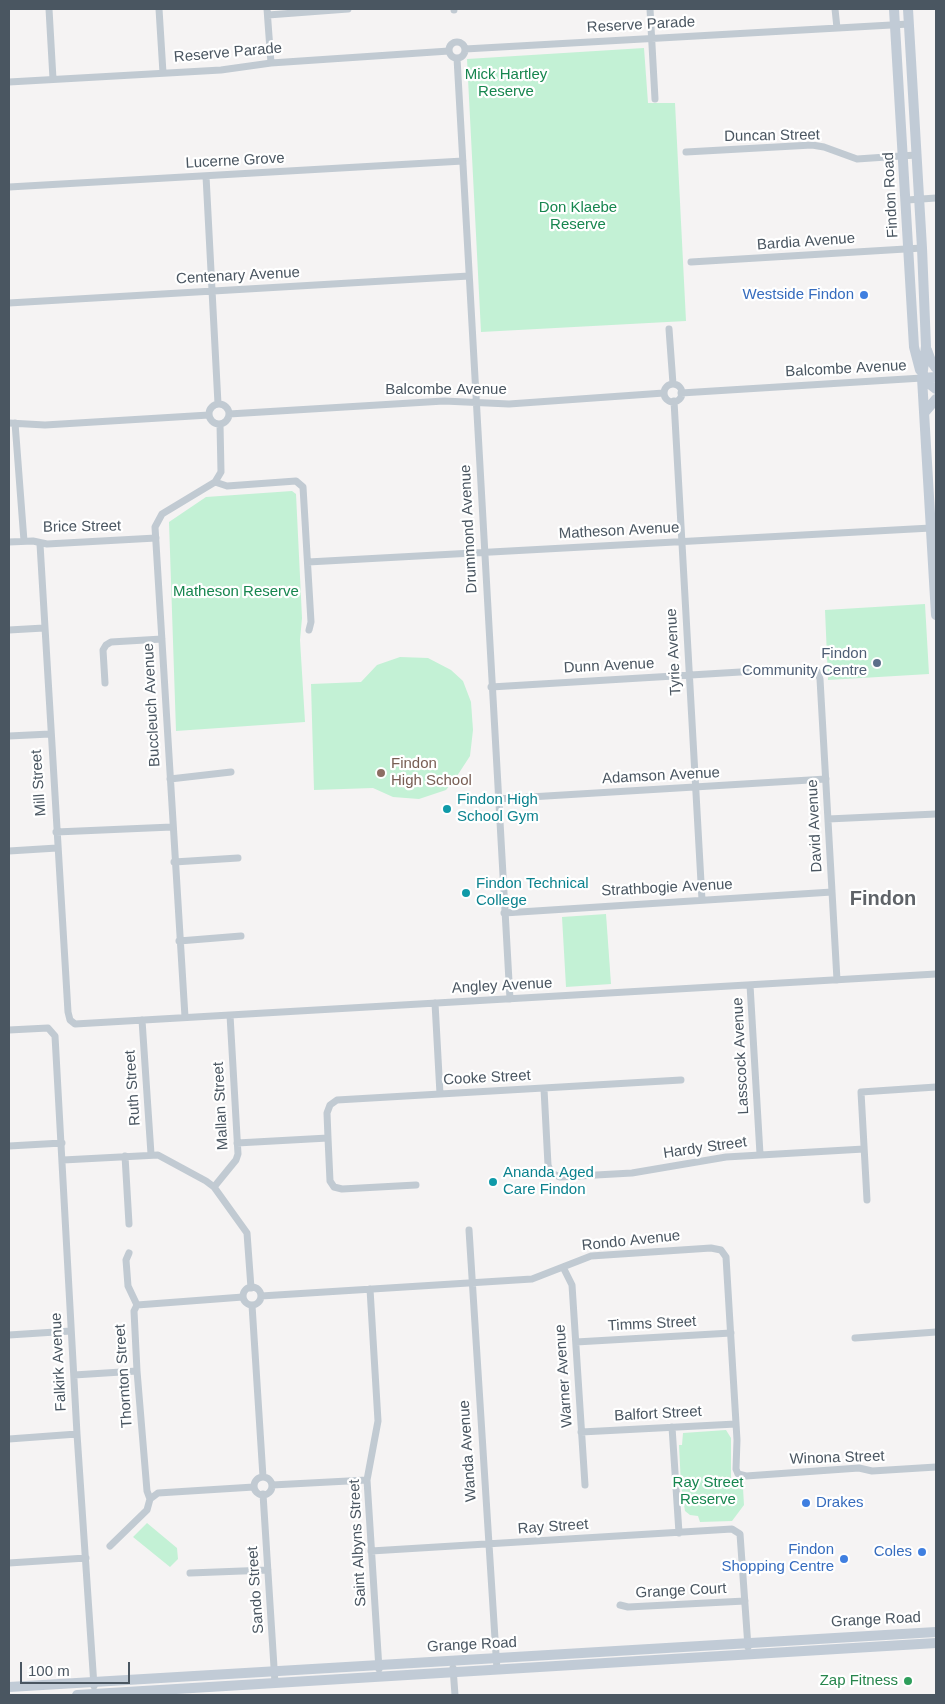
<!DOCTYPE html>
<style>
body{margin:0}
#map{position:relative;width:945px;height:1704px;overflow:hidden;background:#f5f3f3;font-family:Helvetica,sans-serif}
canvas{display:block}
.frame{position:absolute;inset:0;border:10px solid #4a5661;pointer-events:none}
.scale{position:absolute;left:20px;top:1662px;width:110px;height:22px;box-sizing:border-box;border:2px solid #4a5661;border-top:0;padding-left:6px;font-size:15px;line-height:18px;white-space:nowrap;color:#4a5661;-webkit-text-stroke:4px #fff;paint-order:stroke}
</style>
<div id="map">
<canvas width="945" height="1704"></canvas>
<div class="frame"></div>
<div class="scale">100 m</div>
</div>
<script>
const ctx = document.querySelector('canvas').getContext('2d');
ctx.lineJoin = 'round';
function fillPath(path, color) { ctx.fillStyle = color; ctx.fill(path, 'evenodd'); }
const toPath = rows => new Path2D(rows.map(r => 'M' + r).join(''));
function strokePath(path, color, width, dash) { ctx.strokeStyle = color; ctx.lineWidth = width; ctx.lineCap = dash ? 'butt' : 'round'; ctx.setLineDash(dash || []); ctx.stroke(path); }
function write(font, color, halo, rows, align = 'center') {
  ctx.font = font + ' Helvetica,sans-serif'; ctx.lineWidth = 4.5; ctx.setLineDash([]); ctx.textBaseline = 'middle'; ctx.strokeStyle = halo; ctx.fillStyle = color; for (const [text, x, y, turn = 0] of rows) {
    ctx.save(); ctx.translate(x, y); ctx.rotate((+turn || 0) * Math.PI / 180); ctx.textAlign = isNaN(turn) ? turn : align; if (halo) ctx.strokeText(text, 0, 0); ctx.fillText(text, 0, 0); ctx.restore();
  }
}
const green = toPath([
 [644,48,648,103,675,103,686,321,481,332,467,59],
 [292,491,296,494,302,618,300,640,305,722,176,731,169,522,206,497],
 [925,604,929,674,828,680,825,610],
 [400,657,428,658,451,670,463,681,471,702,473,730,470,756,459,773,446,790,419,799,393,797,373,788,314,790,311,684,361,682,377,665],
 [606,914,611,984,566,987,562,917],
 [726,1430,731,1438,731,1480,743,1488,744,1505,732,1521,700,1522,698,1516,690,1515,685,1511,681,1485,679,1445,682,1445,683,1433],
 [147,1523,177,1548,178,1559,170,1567,133,1537]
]);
const street = toPath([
 [49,9,53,79],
 [159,9,163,73],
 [267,9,271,63],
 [454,9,454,10],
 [650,9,655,99],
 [835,9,837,28],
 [268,15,348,9],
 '449 50a8 8 0 1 1 16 0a8 8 0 1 1-16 0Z',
 [465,49,909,24],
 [457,58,510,999],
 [9,82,221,70,271,63,449,51],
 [686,152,812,145,824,147,857,159,916,155],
 [206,176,218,404],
 [9,187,463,161],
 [907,200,936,198],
 [691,262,922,248],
 [9,303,469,276],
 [669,329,673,384],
 '664 393a9 9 0 1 1 18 0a9 9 0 1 1-18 0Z',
 [681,393,922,378],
 [674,401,702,900],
 '209 414a10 10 0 1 1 20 0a10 10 0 1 1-20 0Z',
 [229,414,444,401,509,404,664,393],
 [9,423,45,425,209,415],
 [15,423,24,541],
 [215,482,227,486,296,481,303,487,311,622,309,630],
 [9,542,33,541,47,544,156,538],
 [40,544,68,1012,70,1020,75,1024,936,974],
 [308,562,931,528],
 [9,630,44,628],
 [105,683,103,650,106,645,111,642,162,639],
 [491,687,807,668,817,671,820,679,837,980],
 [9,736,50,734],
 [170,779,231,772],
 [497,799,826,779],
 [828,819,936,814],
 [56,832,172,827],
 [9,851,57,848],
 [174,862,238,858],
 [504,913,832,892],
 [179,941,241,936],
 [750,985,760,1154],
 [435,1003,440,1094],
 [185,1017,155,527,162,514,215,482,221,472,220,424],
 [142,1020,151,1154],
 [9,1030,48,1028,55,1036,77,1434,94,1686],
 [544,1089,548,1165,551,1173,560,1177,632,1173,726,1157,864,1149],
 [237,1143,328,1138],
 [9,1146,62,1143],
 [125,1156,129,1224],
 [63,1160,158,1155,206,1181,214,1187,247,1233,251,1288],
 [416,1185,342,1189,334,1187,330,1181,328,1138,327,1113,330,1105,337,1100,681,1080],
 [214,1187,236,1160,238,1154,230,1015],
 [867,1200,861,1092,936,1087],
 [469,1230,497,1670],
 [129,1253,126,1260,128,1286,137,1305,134,1311,137,1371,147,1491,150,1499],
 [563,1267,572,1285,585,1485],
 '243 1296a9 9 0 1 1 18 0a9 9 0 1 1-18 0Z',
 [370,1289,378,1421,367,1480,379,1669],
 [261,1296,532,1279,591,1256,711,1248,721,1250,726,1257,737,1440,736,1469,738,1474,746,1476,859,1468,872,1471,936,1467],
 [137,1305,243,1297],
 [252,1305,263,1477],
 [9,1335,71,1331],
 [855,1338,936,1332],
 [576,1342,731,1333],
 [74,1375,137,1371],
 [672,1427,679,1533],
 [581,1432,736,1424],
 [9,1439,77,1434],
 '254 1486a9 9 0 1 1 18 0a9 9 0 1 1-18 0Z',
 [272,1485,367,1480],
 [263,1494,275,1683],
 [110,1546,147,1510,150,1499,158,1493,254,1487],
 [371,1551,732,1529,740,1534,748,1647],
 [9,1563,86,1558],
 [190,1573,268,1570],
 [620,1605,628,1607,745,1601],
 [453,1668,455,1695]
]);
const secondary = toPath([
 [894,9,914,347,920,370],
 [908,9,922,248,926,346,922,378,936,615],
 [927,350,931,361,936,368],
 [922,378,936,389],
 [922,378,936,377],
 [925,412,936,399],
 [9,1687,936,1632],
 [77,1695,936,1643]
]);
const markers = [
 [864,295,5,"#3f7fe0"],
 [877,663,5,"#5c6f8a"],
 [381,773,5,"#8d6e63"],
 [447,809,5,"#0f9aa8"],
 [466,893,5,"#0f9aa8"],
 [493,1182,5,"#0f9aa8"],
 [806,1503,5,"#3f7fe0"],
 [922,1552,5,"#3f7fe0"],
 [844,1559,5,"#3f7fe0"],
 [908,1681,5,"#2e9e5b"]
];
const streetNames = [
 ["Reserve Parade",641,25,-3],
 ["Reserve Parade",228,53,-5],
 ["Duncan Street",772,136,-1],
 ["Lucerne Grove",235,161,-3],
 ["Findon Road",891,195,-93],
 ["Bardia Avenue",806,242,-4],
 ["Centenary Avenue",238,276,-3],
 ["Balcombe Avenue",846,369,-3],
 ["Balcombe Avenue",446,390],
 ["Brice Street",82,527,-1],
 ["Drummond Avenue",469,529,-93],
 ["Matheson Avenue",619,531,-3],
 ["Tyrie Avenue",674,652,-93],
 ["Dunn Avenue",609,666,-3],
 ["Buccleuch Avenue",152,705,-93],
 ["Adamson Avenue",661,776,-3],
 ["Mill Street",39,783,-94],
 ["David Avenue",815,826,-93],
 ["Strathbogie Avenue",667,888,-3],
 ["Angley Avenue",502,986,-3],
 ["Lasscock Avenue",741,1056,-93],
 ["Cooke Street",487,1078,-3],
 ["Ruth Street",133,1088,-94],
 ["Mallan Street",221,1106,-93],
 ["Hardy Street",705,1148,-8],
 ["Rondo Avenue",631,1241,-6],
 ["Timms Street",652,1324,-3],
 ["Falkirk Avenue",59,1362,-93],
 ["Thornton Street",124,1376,-94],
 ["Warner Avenue",564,1376,-94],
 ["Balfort Street",658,1414,-3],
 ["Wanda Avenue",468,1451,-94],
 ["Winona Street",837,1458,-2],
 ["Ray Street",553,1527,-4],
 ["Saint Albyns Street",358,1543,-93],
 ["Sando Street",256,1590,-94],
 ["Grange Court",681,1591,-3],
 ["Grange Road",876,1620,-3],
 ["Grange Road",472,1645,-3]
];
const parkNames = [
 ["Mick Hartley",506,75],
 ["Reserve",506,92],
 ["Don Klaebe",578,208],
 ["Reserve",578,225],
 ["Matheson Reserve",236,592],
 ["Ray Street",708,1483],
 ["Reserve",708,1500]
];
const shopNames = [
 ["Westside Findon",854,295],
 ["Drakes",816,1503,"left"],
 ["Findon",834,1550],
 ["Shopping Centre",834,1567],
 ["Coles",912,1552]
];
const serviceNames = [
 ["Findon",867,654],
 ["Community Centre",867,671]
];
const educationNames = [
 ["Findon",391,764],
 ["High School",391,781]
];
const cultureNames = [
 ["Findon High",457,800],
 ["School Gym",457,817],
 ["Findon Technical",476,884],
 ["College",476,901],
 ["Ananda Aged",503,1173],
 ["Care Findon",503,1190]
];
const leisureNames = [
 ["Zap Fitness",898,1681]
];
const districtNames = [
 ["Findon",883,899]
];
fillPath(green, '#c3f1d5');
strokePath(street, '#c1cad2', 7);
strokePath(secondary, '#c1cbd6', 10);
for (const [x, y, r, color] of markers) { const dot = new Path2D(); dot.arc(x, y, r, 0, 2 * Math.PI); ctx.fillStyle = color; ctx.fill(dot); strokePath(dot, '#fff', 2); }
write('15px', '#4a5661', '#fff', streetNames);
write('15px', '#17864f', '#fff', parkNames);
write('15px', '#366cbe', '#fff', shopNames, 'right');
write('15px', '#4e5e75', '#fff', serviceNames, 'right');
write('15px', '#785e54', '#fff', educationNames, 'left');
write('15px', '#0d838f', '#fff', cultureNames, 'left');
write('15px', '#27864d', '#fff', leisureNames, 'right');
write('bold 20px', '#5f6368', '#fff', districtNames);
</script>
